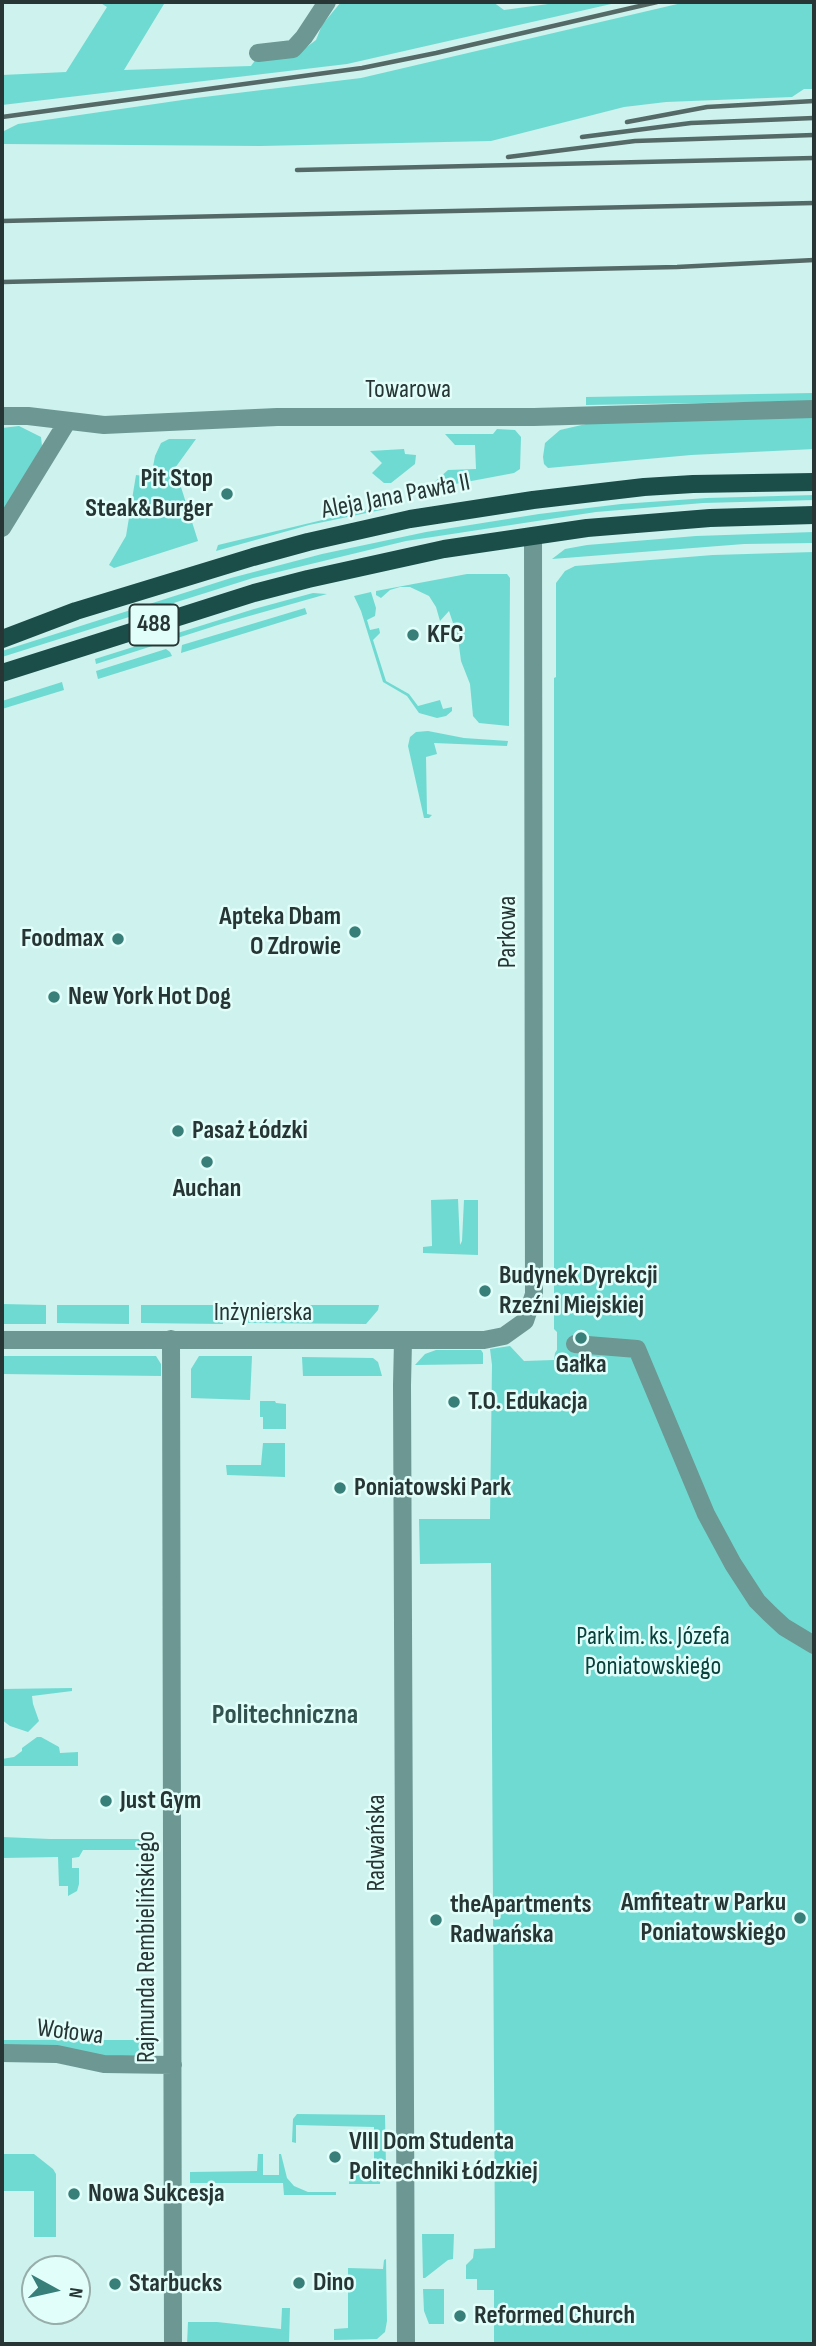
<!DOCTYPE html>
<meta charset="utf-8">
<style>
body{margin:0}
#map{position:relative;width:816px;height:2346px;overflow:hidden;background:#cef2ee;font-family:"Sofia Sans Condensed",sans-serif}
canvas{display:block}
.frame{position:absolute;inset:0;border:4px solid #273634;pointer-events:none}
.north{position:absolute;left:21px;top:2255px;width:70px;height:70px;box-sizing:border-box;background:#e1fefa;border:2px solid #97aeab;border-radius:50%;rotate:98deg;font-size:19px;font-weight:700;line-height:28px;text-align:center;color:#273634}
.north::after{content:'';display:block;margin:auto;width:24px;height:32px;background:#377f78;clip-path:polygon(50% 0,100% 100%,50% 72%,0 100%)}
</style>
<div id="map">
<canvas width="816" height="2346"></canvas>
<div class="frame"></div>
<div class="north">N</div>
</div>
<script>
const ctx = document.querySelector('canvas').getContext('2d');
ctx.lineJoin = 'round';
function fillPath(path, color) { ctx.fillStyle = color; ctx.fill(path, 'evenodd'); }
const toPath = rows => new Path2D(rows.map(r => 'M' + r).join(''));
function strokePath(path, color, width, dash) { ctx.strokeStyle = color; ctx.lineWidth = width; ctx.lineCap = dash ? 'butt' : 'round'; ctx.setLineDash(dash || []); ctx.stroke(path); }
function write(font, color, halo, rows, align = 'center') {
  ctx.font = font + ' "Sofia Sans Condensed",sans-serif'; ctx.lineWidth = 5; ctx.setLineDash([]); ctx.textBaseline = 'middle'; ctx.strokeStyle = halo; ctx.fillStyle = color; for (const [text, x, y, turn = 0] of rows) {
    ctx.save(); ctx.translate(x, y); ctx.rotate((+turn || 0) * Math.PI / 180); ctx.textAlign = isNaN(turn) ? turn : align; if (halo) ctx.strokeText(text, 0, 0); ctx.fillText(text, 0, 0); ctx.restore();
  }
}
const green = toPath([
 [99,2,161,2,164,4,124,70,251,66,256,59,304,49,316,40,322,25,341,2,493,2,504,10,563,2,620,2,347,64,2,105,2,75,66,72,107,7],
 [686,2,814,2,814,89,804,89,792,97,666,102,624,107,491,141,260,146,4,144,2,141,2,132,18,124,196,98,361,78],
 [814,393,814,401,586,405,586,397],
 [814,417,814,449,691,455,548,468,544,464,543,457,545,443,560,430,599,421],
 [19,426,41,437,42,446,2,513,2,428],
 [497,429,515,430,521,437,520,469,514,473,413,492,430,486,448,470,476,469,475,445,455,445,445,434,493,434],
 [169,439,196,439,175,468,198,541,114,568,109,565,126,536,136,475,151,477,155,456,161,443],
 [404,449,405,454,416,455,415,464,391,483,384,483,372,473,382,463,370,451],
 [814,495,814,500,703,503,596,512,406,541,253,578,2,657,2,651,231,578,322,554,426,532,539,514,621,504,707,498],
 [385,505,386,509,309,525,216,551,218,545],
 [814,532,814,543,744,544,552,559,565,549,587,545,696,536],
 [814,552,814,2344,494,2344,494,2290,477,2290,477,2279,466,2279,466,2265,473,2258,474,2249,495,2248,491,1563,420,1564,419,1519,490,1519,492,1365,490,1349,510,1346,524,1361,554,1360,555,1353,557,1350,557,1332,554,1329,554,678,556,677,556,583,565,571,575,566,713,555],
 [467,574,507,574,510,578,509,726,479,723,473,716,470,684,461,661,458,638,449,611,440,621,436,607,429,596,410,587,400,587,390,590,381,598,376,595,376,591],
 [371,592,376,608,375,616,367,620,370,630,379,628,380,633,373,640,386,681,409,694,418,706,440,700,443,709,452,707,452,711,446,716,437,718,419,713,407,696,383,682,361,611,354,596],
 [313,593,327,594,221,624,96,664,95,659,254,609],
 [305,608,307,614,181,653,182,645],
 [166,649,170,652,172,656,98,679,96,671],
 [62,682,64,690,2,709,2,701],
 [428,731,464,738,508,741,507,746,434,743,437,754,426,757,427,814,432,815,429,818,424,818,408,746,410,737,416,732],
 [458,1199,460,1245,462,1241,464,1200,478,1200,478,1255,423,1253,423,1247,432,1246,431,1200],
 [2,1304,46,1305,46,1324,2,1324],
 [57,1305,129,1305,129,1324,57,1323],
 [141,1305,223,1305,223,1324,141,1323],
 [249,1305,379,1305,378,1310,366,1324,248,1323],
 [436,1350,481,1350,483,1353,483,1364,415,1365,425,1354],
 [2,1356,156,1356,161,1364,161,1376,2,1374],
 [199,1356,252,1356,250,1400,191,1398,191,1369],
 [302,1357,373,1358,378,1362,382,1376,303,1376],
 [260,1401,275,1401,276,1403,286,1404,286,1429,263,1429,263,1417,260,1417],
 [263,1443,285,1443,285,1477,227,1475,226,1465,261,1465],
 [72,1688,72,1691,32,1696,33,1704,39,1721,28,1732,10,1726,2,1720,2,1689],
 [37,1737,41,1737,59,1747,60,1753,78,1752,78,1766,2,1766,2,1759,14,1757,22,1751,22,1748],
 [2,1837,50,1839,150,1839,156,1841,142,1841,142,1850,83,1850,79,1857,72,1858,72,1868,79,1868,79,1884,77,1891,68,1896,68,1886,59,1886,58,1857,2,1858],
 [2,2040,138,2040,143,2045,143,2055,154,2056,117,2057,2,2046],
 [297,2114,385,2115,386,2168,381,2169,380,2184,349,2184,350,2169,374,2168,374,2127,296,2125,296,2143,292,2142,293,2119],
 [2,2154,34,2154,53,2169,56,2174,56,2237,34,2237,34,2191,2,2191],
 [258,2154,263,2154,263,2175,279,2175,279,2154,281,2154,287,2178,294,2186,308,2192,336,2192,336,2195,284,2195,283,2183,190,2183,190,2172,257,2171],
 [422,2234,454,2234,453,2259,448,2260,425,2278,423,2278],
 [386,2259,387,2321,385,2332,377,2339,334,2340,334,2329,348,2328,348,2268,383,2269,384,2260],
 [423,2289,444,2289,444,2324,429,2324,424,2311],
 [282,2308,290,2308,289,2343,187,2344,188,2322,217,2322,281,2329]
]);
const minor = toPath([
 [258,53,293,49,304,37,327,2],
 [2,416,28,416,104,425,277,417,534,417,814,409],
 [2,528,67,422],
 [171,1339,173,2344],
 [2,1340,484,1340,504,1336,525,1321,534,1294,533,536],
 [403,1341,402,1385,406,2344],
 [575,1344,637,1349,706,1514,733,1564,757,1601,770,1614,784,1627,814,1645],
 [2,2053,57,2054,104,2064,173,2065]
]);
const major = toPath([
 [2,639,76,611,253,557,308,542,410,519,533,500,644,487,693,484,814,482],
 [2,673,254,593,308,579,444,549,587,528,710,518,814,515]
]);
const rail = toPath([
 [2,117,362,68,436,53,657,2],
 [627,122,707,107,814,101],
 [582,137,691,123,814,118],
 [508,157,635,141,814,135],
 [297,170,814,158],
 [2,221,814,203],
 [2,282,677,267,814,260]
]);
const markers = [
 [227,494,7,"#377f78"],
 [413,635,7,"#377f78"],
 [355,932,7,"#377f78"],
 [118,939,7,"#377f78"],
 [54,997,7,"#377f78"],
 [178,1131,7,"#377f78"],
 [207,1162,7,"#377f78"],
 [485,1291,7,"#377f78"],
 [581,1338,7,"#377f78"],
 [454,1402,7,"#377f78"],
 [340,1488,7,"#377f78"],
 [106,1801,7,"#377f78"],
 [800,1918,7,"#377f78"],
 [436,1920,7,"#377f78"],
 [335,2157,7,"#377f78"],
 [74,2194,7,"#377f78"],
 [299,2283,7,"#377f78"],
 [115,2284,7,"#377f78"],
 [460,2316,7,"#377f78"]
];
const shields = [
 [154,625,49]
];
const shieldNames = [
 ["488",154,625]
];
const streetNames = [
 ["Towarowa",408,390],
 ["Aleja Jana Pawła II",396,497,-11],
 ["Parkowa",508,932,-90],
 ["Inżynierska",263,1313],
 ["Radwańska",377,1843,-90],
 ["Rajmunda Rembielińskiego",147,1947,-90],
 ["Wołowa",70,2033,7]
];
const poiNames = [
 ["Pit Stop",213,479,"right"],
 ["Steak&Burger",213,509,"right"],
 ["KFC",427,635],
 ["Apteka Dbam",341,917,"right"],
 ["O Zdrowie",341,947,"right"],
 ["Foodmax",104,939,"right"],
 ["New York Hot Dog",68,997],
 ["Pasaż Łódzki",192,1131],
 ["Auchan",207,1189,"center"],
 ["Budynek Dyrekcji",499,1276],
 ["Rzeźni Miejskiej",499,1306],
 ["Gałka",581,1365,"center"],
 ["T.O. Edukacja",468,1402],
 ["Poniatowski Park",354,1488],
 ["Just Gym",120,1801],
 ["Amfiteatr w Parku",786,1903,"right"],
 ["Poniatowskiego",786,1933,"right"],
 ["theApartments",450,1905],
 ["Radwańska",450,1935],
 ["VIII Dom Studenta",349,2142],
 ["Politechniki Łódzkiej",349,2172],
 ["Nowa Sukcesja",88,2194],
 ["Dino",313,2283],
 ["Starbucks",129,2284],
 ["Reformed Church",474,2316]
];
const parkNames = [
 ["Park im. ks. Józefa",653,1637],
 ["Poniatowskiego",653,1667]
];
const neighbourhoodNames = [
 ["Politechniczna",285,1716]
];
fillPath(green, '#6fdad1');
strokePath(minor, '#6c9793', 18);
strokePath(major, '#1b4d49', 18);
strokePath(rail, '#556a67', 4.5);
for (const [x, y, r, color] of markers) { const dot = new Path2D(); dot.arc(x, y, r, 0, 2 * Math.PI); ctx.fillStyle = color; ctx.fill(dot); strokePath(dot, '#e1fefa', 2.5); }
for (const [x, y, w] of shields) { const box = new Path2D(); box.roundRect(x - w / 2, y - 20.5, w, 41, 5); ctx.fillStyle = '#e1fefa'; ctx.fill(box); strokePath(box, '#273634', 2); }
write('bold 24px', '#273634', null, shieldNames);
write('26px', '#273634', '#e1fefa', streetNames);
write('bold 26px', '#273634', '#e1fefa', poiNames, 'left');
write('26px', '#09403c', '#e1fefa', parkNames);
write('bold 28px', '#32524f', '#e1fefa', neighbourhoodNames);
</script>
